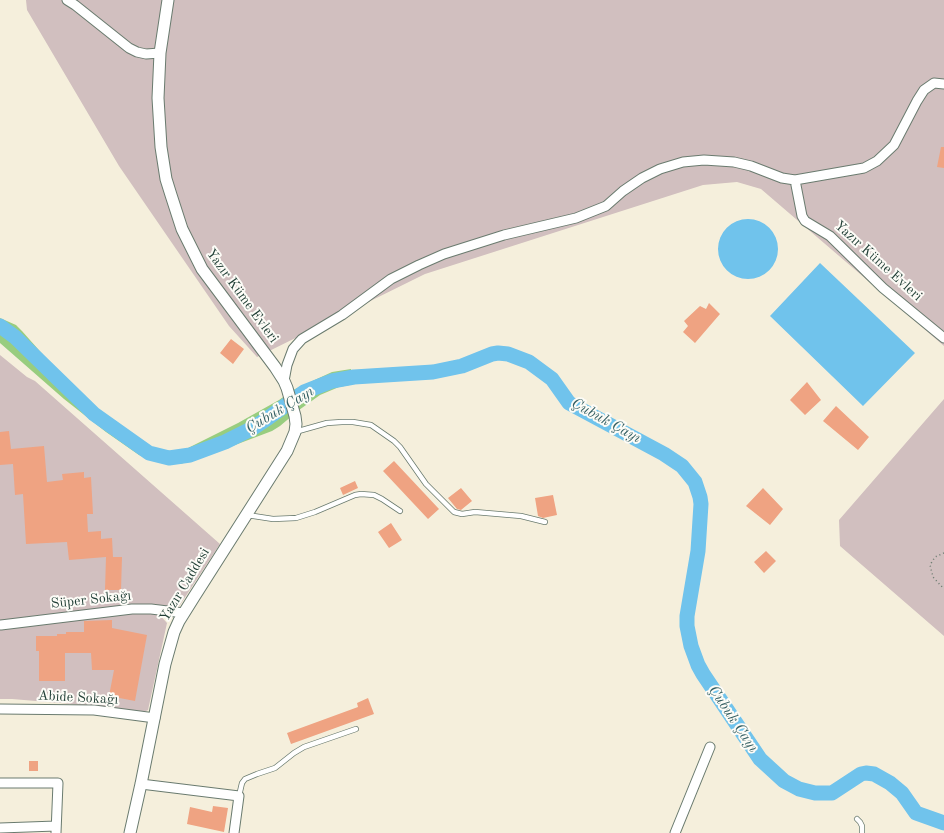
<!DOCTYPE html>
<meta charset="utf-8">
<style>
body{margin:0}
canvas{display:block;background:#f5efdc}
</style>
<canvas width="944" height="833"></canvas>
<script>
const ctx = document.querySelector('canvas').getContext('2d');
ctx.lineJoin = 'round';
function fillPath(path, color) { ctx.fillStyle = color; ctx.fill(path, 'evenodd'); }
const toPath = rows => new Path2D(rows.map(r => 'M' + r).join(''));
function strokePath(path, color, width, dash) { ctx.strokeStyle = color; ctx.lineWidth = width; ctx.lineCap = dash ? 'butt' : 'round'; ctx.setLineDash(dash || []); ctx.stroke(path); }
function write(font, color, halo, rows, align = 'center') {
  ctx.font = font + ' "Old Standard TT",serif'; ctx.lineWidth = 4; ctx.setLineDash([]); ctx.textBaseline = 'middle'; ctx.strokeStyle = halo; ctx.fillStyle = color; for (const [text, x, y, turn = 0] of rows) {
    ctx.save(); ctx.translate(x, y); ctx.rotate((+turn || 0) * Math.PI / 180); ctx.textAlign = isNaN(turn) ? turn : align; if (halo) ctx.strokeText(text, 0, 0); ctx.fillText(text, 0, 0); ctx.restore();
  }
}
const industrial = toPath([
 [26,0,944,0,944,346,761,189,737,182,703,185,425,274,257,357,229,326,119,166,27,10],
 [0,355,27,377,35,381,220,544,178,608,128,607,32,616,31,623,126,614,158,613,167,623,148,710,140,714,72,704,12,699,0,699],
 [944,399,944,636,840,546,839,520]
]);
const green = toPath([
 [0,318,16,325,22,331,61,375,93,407,130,435,153,449,162,452,179,452,188,448,238,423,279,400,293,390,332,372,351,369,350,385,339,387,320,395,299,410,280,426,272,431,198,459,180,464,165,464,151,460,139,455,106,432,64,399,0,343]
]);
const water = toPath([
 '718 249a30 30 0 1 1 60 0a30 30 0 1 1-60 0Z',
 [820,263,915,353,863,406,770,316]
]);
const river = toPath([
 [0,326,15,337,94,414,149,453,169,458,190,455,225,442,253,428,268,418,304,392,332,381,354,377,433,372,462,366,492,354,498,353,508,354,529,362,552,379,569,403,664,454,682,466,695,482,700,497,701,504,698,551,687,616,687,626,691,646,698,665,703,674,760,759,784,781,799,789,815,793,832,793,861,774,866,773,874,774,890,783,902,793,916,813,944,823]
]);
const building = toPath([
 [941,147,944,147,944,168,937,167],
 [709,303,720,314,695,343,683,332,688,326,684,321,700,306,706,309],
 [231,339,244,349,233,364,220,353],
 [807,382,821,400,805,415,790,400],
 [836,406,869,437,858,450,823,421],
 [9,431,11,449,44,446,47,482,63,480,62,474,84,472,84,478,91,477,93,514,87,514,88,532,101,531,101,539,112,538,113,557,122,557,121,590,105,590,106,557,69,560,67,542,26,544,23,494,15,495,13,464,0,465,0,432],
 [394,461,439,509,428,519,383,471],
 [355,481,358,488,343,495,340,488],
 [461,488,472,501,461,510,457,509,448,498],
 [763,488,783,509,770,525,746,506],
 [553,495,557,515,543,518,538,516,535,498],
 [391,523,402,540,389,548,378,532],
 [766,551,776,561,764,573,754,562],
 [112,620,112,628,147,635,135,701,109,696,114,670,92,670,91,653,65,653,65,681,39,681,39,651,36,651,36,636,57,636,57,634,66,634,66,632,84,632,84,621],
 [368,698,374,714,291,744,287,733,358,707,357,703],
 [29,761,38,761,38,771,29,771],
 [213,806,228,808,224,832,187,824,190,807,212,812]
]);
const path = toPath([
 [944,553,935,557,930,565,933,577,944,589]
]);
const service = toPath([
 [295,432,327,423,342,422,353,422,371,425,394,441,400,447,426,484,454,512,462,514,475,512,521,516,545,522],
 [247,515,273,519,296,518,315,512,355,495,361,494,374,495,382,499,400,511],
 [239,796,242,783,245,779,257,774,275,768,294,753,304,747,356,729],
 [857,819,860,822,862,826,862,833]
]);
const minor = toPath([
 [67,0,75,5,129,48,137,52,146,54,160,53],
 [795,180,802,216,805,221,830,236,883,288,944,338],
 [284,381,287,365,293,349,302,339,342,315,391,279,419,265,444,254,504,235,576,218,606,206,623,191,642,178,660,169,683,162,704,160,734,162,751,166,782,178,795,180,864,168,877,161,894,145,917,101,924,90,934,83,944,84],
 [1,625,132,609,151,609,184,613],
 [0,709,94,710,155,718],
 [0,783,58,783,56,833],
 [141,784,239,796,234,833],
 [0,828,56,826],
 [675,833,710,747]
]);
const tertiary = toPath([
 [130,833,141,784,165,664,174,632,179,621,194,597,287,451,295,432,296,424,295,416,287,388,284,381,275,367,202,269,182,229,171,195,166,179,161,147,158,98,160,53,168,0]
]);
const streetNames = [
 ["Yazır Küme Evleri",878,261,42],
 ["Yazır Küme Evleri",242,296,54],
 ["Yazır Caddesi",185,585,-59],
 ["Süper Sokağı",91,600,-6],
 ["Abide Sokağı",78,698,3]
];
const waterNames = [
 ["Çubuk Çayı",280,410,-31],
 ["Çubuk Çayı",606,421,29],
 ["Çubuk Çayı",733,719,56]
];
fillPath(industrial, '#d1bfbf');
fillPath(green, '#98cd7f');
fillPath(water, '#70c3ec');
strokePath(river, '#70c3ec', 15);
fillPath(building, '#efa382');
strokePath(service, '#6a7b6f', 6);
strokePath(minor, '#6a7b6f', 11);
strokePath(tertiary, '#6a7b6f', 13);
strokePath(path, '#6a7b6f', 1.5, [1, 3]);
strokePath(service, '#fff', 4.5);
strokePath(minor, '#fff', 9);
strokePath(tertiary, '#fff', 11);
write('14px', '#1f3d34', '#fdfcf7', streetNames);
write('italic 15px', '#335e62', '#fdfcf7', waterNames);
</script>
